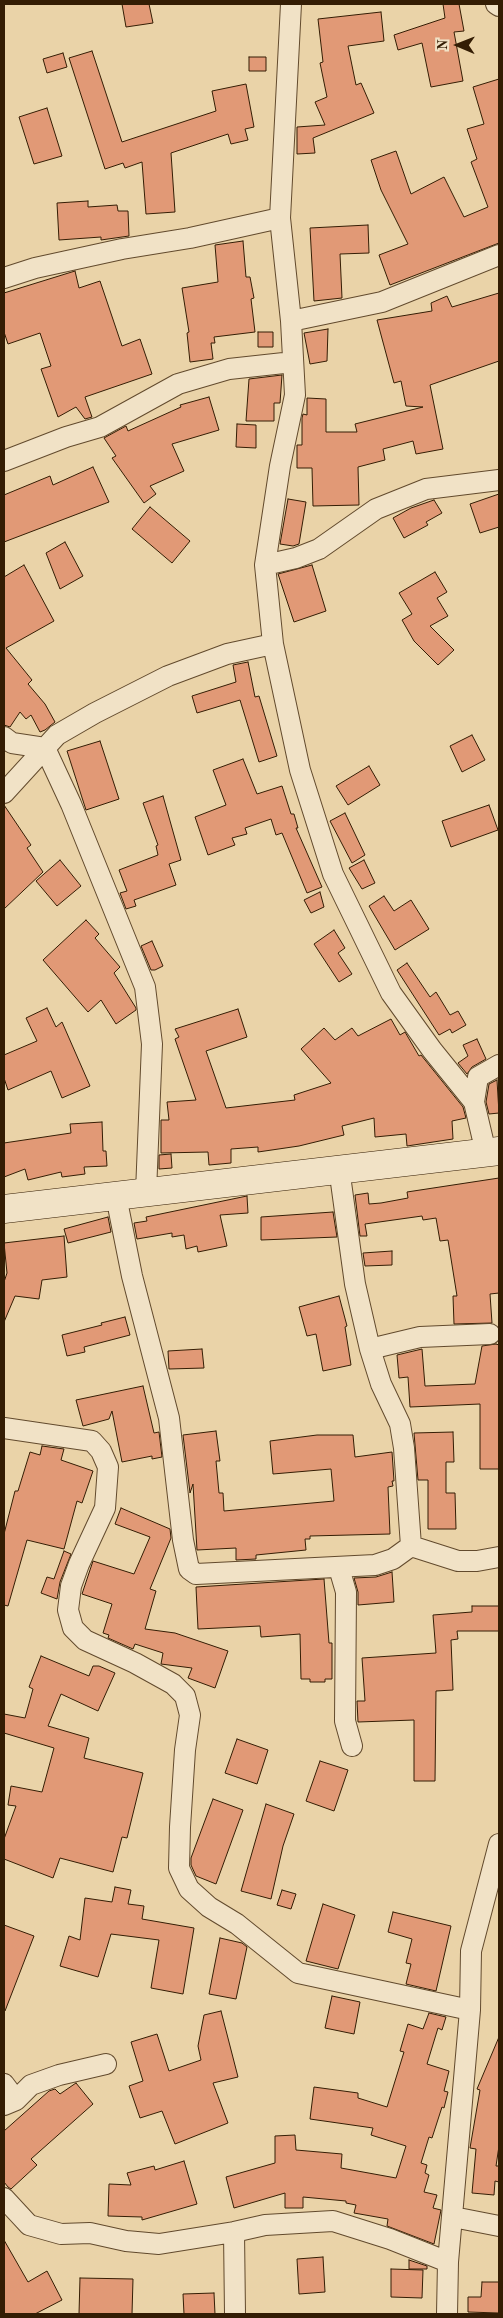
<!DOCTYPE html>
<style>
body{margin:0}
#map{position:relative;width:503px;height:2318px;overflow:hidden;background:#ead3a8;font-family:"Old Standard TT",serif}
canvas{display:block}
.frame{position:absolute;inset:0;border:5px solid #341d04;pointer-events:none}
.north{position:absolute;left:433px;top:20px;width:50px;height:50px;-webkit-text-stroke:4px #f1e2c6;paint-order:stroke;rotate:271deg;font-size:14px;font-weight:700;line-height:20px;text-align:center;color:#341d04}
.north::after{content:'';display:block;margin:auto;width:18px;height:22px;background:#341d04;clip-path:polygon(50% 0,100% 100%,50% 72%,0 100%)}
</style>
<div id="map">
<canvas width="503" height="2318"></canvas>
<div class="frame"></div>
<div class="north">N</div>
</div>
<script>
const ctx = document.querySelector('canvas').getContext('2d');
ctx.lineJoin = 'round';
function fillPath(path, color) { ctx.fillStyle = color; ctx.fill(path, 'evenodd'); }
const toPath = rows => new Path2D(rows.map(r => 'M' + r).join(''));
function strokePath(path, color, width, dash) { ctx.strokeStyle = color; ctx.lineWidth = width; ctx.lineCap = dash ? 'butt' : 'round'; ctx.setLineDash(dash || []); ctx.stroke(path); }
const building = toPath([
 [122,4,149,4,153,23,126,27,122,4],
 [443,4,459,4,464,31,454,32,463,81,431,87,422,43,398,50,394,35,445,18,443,4],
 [381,12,384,41,348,46,356,85,361,83,374,113,313,138,315,153,297,154,297,127,325,125,315,102,327,97,320,63,323,62,318,19,381,12],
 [92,51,122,142,216,111,212,91,246,84,254,127,245,129,248,140,231,144,228,134,171,153,175,212,146,214,142,162,125,168,123,163,105,169,69,58,92,51],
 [63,53,67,67,47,73,43,59,63,53],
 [249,57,266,57,266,71,249,71,249,57],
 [499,79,499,243,390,285,379,255,408,244,381,190,371,160,396,151,411,194,444,177,464,217,488,207,471,162,477,159,467,129,484,124,473,87,499,79],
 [47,108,62,156,34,164,19,117,47,108],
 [88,201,88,207,117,205,118,211,128,211,129,236,101,240,101,237,59,240,57,203,88,201],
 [368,225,369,253,340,254,342,298,314,301,310,228,368,225],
 [243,241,246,277,250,277,254,298,251,299,255,332,214,337,215,343,211,343,213,359,190,362,187,333,189,332,182,288,218,282,215,245,243,241],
 [75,271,79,288,100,281,122,346,140,339,152,374,85,397,92,417,85,419,76,407,58,417,41,369,51,366,40,333,8,344,4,332,4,293,75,271],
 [499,293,499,361,430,385,443,449,416,454,413,441,383,449,385,460,358,467,359,505,313,506,312,468,297,468,297,445,302,445,302,418,303,414,307,415,307,398,326,399,326,432,357,432,355,424,423,407,406,406,401,381,394,383,377,320,432,311,431,303,447,296,452,307,499,293],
 [328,329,327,361,310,364,304,333,328,329],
 [258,332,273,332,273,347,258,347,258,332],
 [282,375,280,403,274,403,274,421,246,421,249,379,282,375],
 [209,397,219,430,172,444,184,471,150,486,156,494,144,503,112,458,116,456,104,438,126,426,128,431,181,407,180,405,209,397],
 [237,424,256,425,256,448,236,447,237,424],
 [93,467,109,502,4,542,4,495,50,476,53,485,93,467],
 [499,494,499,527,480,533,470,504,499,494],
 [288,499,306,502,299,544,293,546,280,544,288,499],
 [434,500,442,513,426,522,428,525,404,538,393,518,411,508,434,500],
 [150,507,190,541,172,563,132,529,150,507],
 [65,542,83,576,60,589,46,553,65,542],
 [24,565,54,621,6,648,32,680,28,684,45,704,55,722,45,730,40,732,31,715,26,719,20,712,10,727,4,725,4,577,24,565],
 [312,565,326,611,294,622,278,574,312,565],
 [435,572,447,592,437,598,448,616,430,626,454,650,438,665,414,641,402,620,412,614,399,593,435,572],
 [248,662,255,697,259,696,277,756,259,762,240,700,197,713,192,696,236,682,233,665,248,662],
 [472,735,485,760,462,772,450,746,472,735],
 [100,741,119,799,86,810,67,751,100,741],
 [243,759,257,794,282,786,291,814,294,814,298,828,296,828,322,887,307,893,282,833,276,835,271,819,245,828,247,834,232,838,235,845,208,855,195,817,226,805,213,770,243,759],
 [369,766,380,785,348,805,336,786,369,766],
 [163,796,181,860,169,864,176,885,134,900,136,906,126,909,120,893,127,891,119,870,158,855,156,846,158,845,143,803,163,796],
 [4,805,31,845,27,848,43,872,4,909,4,805],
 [489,805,498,830,451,847,442,821,489,805],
 [345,813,365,855,352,863,330,821,345,813],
 [60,860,81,886,57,906,36,881,60,860],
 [364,860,375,883,362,889,349,868,364,860],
 [320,892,324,907,311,913,304,900,320,892],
 [384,896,394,911,411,900,429,929,395,950,369,906,384,896],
 [86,920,99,934,95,938,120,967,114,973,136,1008,136,1010,116,1024,101,1000,88,1012,43,960,86,920],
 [334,930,345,948,338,953,352,974,339,982,314,944,334,930],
 [152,941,163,966,155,970,151,970,141,946,152,941],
 [407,963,430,997,436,992,450,1015,458,1011,466,1025,452,1033,450,1029,439,1035,397,970,407,963],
 [47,1008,56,1027,62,1022,90,1086,62,1098,51,1071,8,1090,4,1078,4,1055,37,1041,26,1018,47,1008],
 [238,1009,247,1037,206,1051,226,1108,295,1100,294,1095,331,1083,301,1049,324,1028,335,1040,352,1028,358,1036,391,1019,400,1035,405,1032,419,1056,421,1055,463,1107,466,1118,452,1121,453,1139,407,1146,406,1134,375,1137,374,1118,342,1126,344,1135,299,1146,258,1152,258,1147,231,1149,231,1163,209,1165,208,1152,161,1153,161,1120,169,1120,167,1102,196,1100,175,1039,179,1037,175,1029,238,1009],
 [477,1039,486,1059,472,1067,467,1074,458,1063,468,1056,463,1045,477,1039],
 [497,1080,499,1113,489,1114,486,1102,489,1084,497,1080],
 [102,1122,103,1151,106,1151,107,1166,84,1167,85,1174,62,1177,61,1172,28,1180,25,1169,4,1177,4,1143,71,1133,70,1124,102,1122],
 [171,1154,172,1168,159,1169,159,1155,171,1154],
 [499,1178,499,1293,490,1294,492,1323,454,1324,453,1296,457,1296,448,1240,440,1241,436,1218,423,1220,422,1216,365,1224,367,1236,360,1236,355,1195,368,1193,369,1204,381,1203,408,1198,407,1192,499,1178],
 [247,1196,248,1213,220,1215,227,1246,198,1252,197,1246,186,1249,184,1235,172,1237,172,1233,137,1239,134,1223,147,1221,146,1217,247,1196],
 [333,1212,337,1237,261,1240,261,1217,333,1212],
 [108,1217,111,1232,68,1243,64,1229,108,1217],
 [64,1236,67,1277,42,1280,39,1299,15,1296,4,1322,4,1282,7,1273,4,1243,64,1236],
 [392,1251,392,1265,365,1266,363,1253,392,1251],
 [339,1296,347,1326,345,1327,351,1365,323,1371,316,1334,307,1336,299,1307,339,1296],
 [125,1317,130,1335,84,1347,85,1352,67,1356,62,1335,102,1325,101,1323,125,1317],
 [496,1344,499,1345,499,1469,480,1469,480,1404,410,1407,408,1377,399,1378,397,1355,422,1349,425,1386,475,1384,482,1346,496,1344],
 [202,1349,204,1368,169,1369,168,1351,202,1349],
 [143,1386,154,1433,159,1432,162,1457,152,1459,152,1456,122,1462,112,1411,109,1419,83,1426,76,1400,143,1386],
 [216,1431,220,1461,216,1461,219,1493,223,1493,224,1511,334,1501,331,1469,273,1474,270,1441,317,1435,353,1435,355,1457,392,1452,394,1481,392,1481,393,1486,388,1487,390,1534,310,1536,310,1539,305,1539,306,1550,256,1555,256,1559,236,1560,236,1548,197,1550,193,1484,190,1493,183,1435,216,1431],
 [453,1432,454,1462,446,1462,446,1493,455,1493,456,1529,428,1529,428,1480,418,1480,414,1433,453,1432],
 [42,1446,64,1449,61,1460,93,1471,82,1503,77,1501,64,1549,27,1540,8,1606,4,1605,4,1534,15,1491,18,1491,30,1452,40,1455,42,1446],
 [121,1508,170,1529,171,1538,150,1589,156,1591,145,1629,175,1633,228,1651,215,1688,188,1678,192,1668,161,1664,163,1653,135,1644,133,1649,108,1638,109,1635,103,1633,112,1604,82,1594,93,1561,134,1574,150,1537,115,1524,121,1508],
 [64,1551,71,1554,60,1582,57,1599,41,1593,47,1577,54,1579,64,1551],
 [392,1572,394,1602,358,1605,358,1592,354,1578,376,1577,392,1572],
 [324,1579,329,1643,332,1643,332,1679,325,1679,325,1682,310,1682,310,1679,301,1679,300,1634,261,1637,260,1626,198,1629,196,1587,324,1579],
 [472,1606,499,1606,499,1631,457,1631,458,1639,451,1640,453,1690,436,1691,435,1781,414,1781,414,1720,358,1722,357,1701,365,1701,362,1658,436,1653,433,1615,472,1612,472,1606],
 [41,1656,89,1676,93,1666,99,1666,115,1673,98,1711,61,1694,48,1726,89,1738,84,1758,143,1773,127,1838,122,1837,113,1872,60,1858,53,1878,4,1859,4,1839,16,1806,8,1805,11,1786,42,1792,54,1748,4,1733,4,1714,25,1718,33,1689,29,1687,41,1656],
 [237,1739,268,1750,257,1784,225,1773,237,1739],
 [320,1761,348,1770,334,1811,306,1801,320,1761],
 [213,1799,243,1810,216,1884,196,1876,191,1865,191,1858,213,1799],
 [266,1804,294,1814,283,1846,271,1899,241,1891,266,1804],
 [115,1887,131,1890,128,1904,144,1906,142,1919,194,1928,183,1994,151,1988,159,1940,111,1934,98,1977,60,1966,69,1936,80,1940,85,1898,112,1902,115,1887],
 [282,1890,296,1894,291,1909,277,1905,282,1890],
 [323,1904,355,1915,338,1969,306,1961,323,1904],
 [393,1912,451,1926,436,1991,406,1984,411,1964,406,1963,412,1939,388,1932,393,1912],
 [4,1925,34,1936,5,2011,4,2011,4,1925],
 [220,1938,242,1943,247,1947,236,1999,209,1994,220,1938],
 [332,1996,360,2002,354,2034,325,2028,332,1996],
 [221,2011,238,2077,213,2083,228,2123,175,2144,162,2111,140,2118,129,2086,143,2081,131,2042,157,2034,169,2071,201,2060,198,2046,204,2015,221,2011],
 [429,2013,446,2017,442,2030,438,2028,427,2064,449,2071,444,2091,448,2092,444,2108,442,2107,432,2138,429,2137,421,2163,427,2165,425,2173,429,2175,424,2192,437,2195,433,2208,441,2210,434,2244,387,2226,388,2219,354,2213,356,2205,346,2203,346,2201,303,2197,303,2208,285,2208,285,2193,234,2208,226,2177,275,2163,275,2136,295,2135,296,2150,342,2154,341,2168,396,2178,406,2146,371,2135,373,2128,310,2119,314,2087,358,2093,358,2098,387,2107,404,2052,400,2051,408,2024,423,2029,429,2013],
 [499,2037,499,2146,496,2166,499,2166,499,2182,495,2181,494,2195,472,2193,476,2149,470,2148,480,2090,477,2089,499,2037],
 [76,2083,93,2104,31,2159,37,2165,11,2189,8,2187,4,2182,4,2131,49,2091,55,2089,60,2094,76,2083],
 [184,2161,197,2204,142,2220,142,2217,108,2216,109,2184,131,2185,127,2173,154,2166,155,2170,184,2161],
 [4,2240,28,2282,47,2271,62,2300,35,2314,4,2314,4,2240],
 [323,2257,325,2292,299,2294,297,2259,323,2257],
 [409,2260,427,2266,427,2269,409,2269,409,2260],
 [391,2269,423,2270,422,2298,391,2297,391,2269],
 [80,2278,133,2279,132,2314,79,2314,80,2278],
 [482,2282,499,2282,499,2313,468,2312,468,2297,481,2297,482,2282],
 [214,2293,215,2314,184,2314,183,2294,214,2293]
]);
const minor = toPath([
 [291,4,280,218,291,321,295,395,280,466,265,565,273,644,300,770,333,874,391,993,432,1050,474,1102,486,1153],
 [496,4,499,6],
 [4,278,35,268,122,249,190,238,280,218],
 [291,321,382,302,499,255],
 [4,461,66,437,100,427,178,384,229,369,293,362],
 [265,565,296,558,319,549,376,509,426,489,499,480],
 [4,737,12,743,45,748],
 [45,748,71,804,145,987,152,1044,146,1192],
 [4,793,57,735,95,713,168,676,227,654,273,644],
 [474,1102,478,1077,499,1065],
 [339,1168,355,1284,370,1349,381,1384,400,1424,404,1448,411,1546],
 [116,1196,132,1276,169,1418,183,1540,189,1569,196,1574,375,1565,393,1559,411,1546],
 [370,1349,420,1337,490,1334],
 [4,1428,92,1441,101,1451,108,1467,105,1508,79,1564,71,1586,68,1610,73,1628,85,1640,135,1663,173,1684,185,1696,190,1715,185,1750,180,1827,179,1868,189,1889,209,1907,237,1924,298,1973,470,2010],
 [411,1546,458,1561,477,1561,499,1557],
 [339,1568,346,1592,345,1721,352,1746],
 [4,2084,16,2100],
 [4,2105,16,2100,31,2085,59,2075,106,2064],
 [4,2198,29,2225,61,2234,90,2233,126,2241,159,2244,234,2232,265,2225,333,2221,390,2239,448,2262],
 [453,2217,499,2226],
 [234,2232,235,2314],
 [447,2314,448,2262,470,2010,471,1951,499,1844]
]);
const secondary = toPath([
 [4,1209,499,1151]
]);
fillPath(building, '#e19976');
strokePath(building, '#341d04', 1);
strokePath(minor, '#624a2d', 22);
strokePath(secondary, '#341d04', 29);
strokePath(minor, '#f1e2c6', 20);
strokePath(secondary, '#f1e2c6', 28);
</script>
